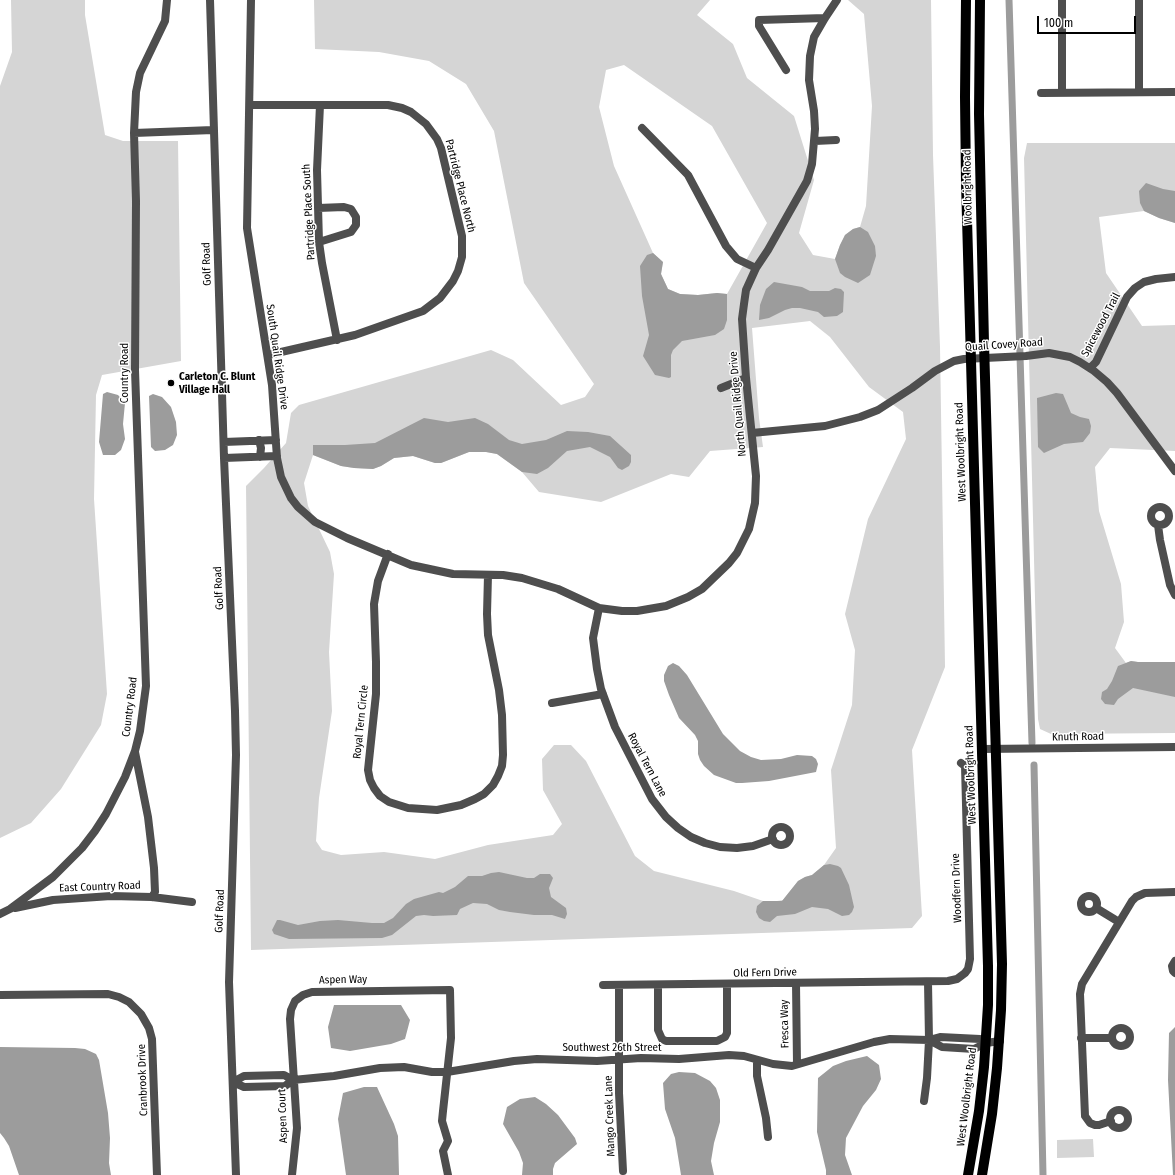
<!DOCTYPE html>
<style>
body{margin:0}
#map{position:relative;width:1175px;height:1175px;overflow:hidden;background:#fff;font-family:"Fira Sans Condensed",sans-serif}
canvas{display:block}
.scale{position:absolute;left:1037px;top:16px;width:99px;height:18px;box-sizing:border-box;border:2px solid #000;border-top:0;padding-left:5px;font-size:12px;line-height:14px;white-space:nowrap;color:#000;-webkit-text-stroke:3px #fff;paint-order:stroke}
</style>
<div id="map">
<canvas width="1175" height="1175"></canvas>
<div class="scale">100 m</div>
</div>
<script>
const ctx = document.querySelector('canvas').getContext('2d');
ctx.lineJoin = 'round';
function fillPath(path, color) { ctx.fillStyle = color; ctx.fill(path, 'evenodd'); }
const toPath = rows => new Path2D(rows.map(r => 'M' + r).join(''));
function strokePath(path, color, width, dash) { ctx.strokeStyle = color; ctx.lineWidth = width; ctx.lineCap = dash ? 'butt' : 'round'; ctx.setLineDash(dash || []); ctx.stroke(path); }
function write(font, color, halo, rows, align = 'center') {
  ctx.font = font + ' "Fira Sans Condensed",sans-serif'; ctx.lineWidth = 3; ctx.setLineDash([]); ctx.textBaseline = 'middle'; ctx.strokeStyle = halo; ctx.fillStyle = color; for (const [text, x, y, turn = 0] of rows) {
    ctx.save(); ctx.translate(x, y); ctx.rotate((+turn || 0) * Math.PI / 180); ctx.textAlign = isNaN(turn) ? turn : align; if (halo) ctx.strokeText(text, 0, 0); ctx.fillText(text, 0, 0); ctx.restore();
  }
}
const green = toPath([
 [11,0,85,0,85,15,105,135,123,141,178,141,181,361,102,375,96,395,94,499,107,694,101,725,61,789,31,823,0,838,0,86,12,52],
 [314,0,710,0,697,15,733,44,747,78,794,116,814,180,799,233,813,255,835,259,840,245,845,235,853,229,860,227,866,206,872,106,864,14,848,0,931,0,933,155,940,347,945,667,912,750,922,916,912,928,251,950,246,486,264,468,286,443,291,413,299,405,491,350,513,360,561,405,585,397,594,384,524,283,494,131,466,84,429,61,379,52,315,49],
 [624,65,712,126,767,223,727,294,717,293,698,295,680,294,668,289,661,274,663,262,653,253,614,166,599,107,606,70],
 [810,321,830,337,869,387,903,412,906,439,868,519,845,614,855,650,852,705,831,770,836,848,824,865,812,875,805,877,798,881,783,900,777,901,763,901,734,891,654,871,635,856,586,761,571,745,554,745,542,759,543,790,562,824,553,835,488,845,435,859,384,852,341,855,322,850,316,841,319,798,332,711,329,652,334,574,330,552,308,506,304,483,313,455,341,466,354,468,373,469,381,466,394,458,413,456,435,463,441,463,469,452,486,452,497,454,522,472,539,492,601,502,671,474,689,477,710,451,763,447,759,418,752,328],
 [1027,143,1175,143,1175,223,1159,218,1144,211,1099,217,1106,273,1142,326,1175,325,1175,451,1110,448,1095,467,1099,511,1121,584,1124,622,1115,648,1126,663,1131,661,1138,662,1175,662,1175,733,1051,734,1040,729,1038,719,1024,158],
 [1093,1139,1094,1157,1057,1158,1057,1140]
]);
const water = toPath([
 [1146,183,1163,189,1175,191,1175,223,1159,218,1144,211,1140,203,1139,191],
 [860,227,868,232,875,246,876,256,870,275,858,283,845,277,840,273,835,259,840,245,845,235,853,229],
 [653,253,663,262,661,274,668,289,680,294,698,295,717,293,727,294,727,320,724,329,715,335,682,341,673,350,671,355,671,377,669,378,655,375,643,356,649,335,642,296,640,266,647,255],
 [774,282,802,287,810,291,829,291,835,288,841,289,844,292,843,312,837,316,824,317,818,312,800,308,792,308,785,310,769,318,759,320,760,305,766,289],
 [107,392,118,395,125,403,123,424,125,439,121,450,115,455,103,455,99,442,103,394],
 [1056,393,1063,394,1071,413,1080,417,1089,419,1091,426,1090,433,1083,442,1064,444,1044,453,1038,447,1037,398],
 [153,394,162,397,171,407,176,422,177,435,173,445,165,450,155,451,151,447,149,396],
 [424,418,448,422,475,418,488,424,509,440,522,444,546,440,567,431,588,432,610,436,631,455,631,462,629,466,622,470,618,468,610,457,590,447,567,451,548,468,537,474,522,472,497,454,486,452,469,452,441,463,435,463,413,456,394,458,381,466,373,469,354,468,341,466,313,455,313,445,345,445,375,443],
 [1131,661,1138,662,1175,662,1175,697,1133,688,1118,699,1114,705,1105,704,1101,699,1102,692,1107,689,1112,681,1118,666],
 [673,663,679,666,687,675,723,734,740,751,751,757,761,760,781,759,797,755,812,756,816,759,818,764,816,772,769,781,742,783,736,783,714,775,704,766,700,760,698,754,698,741,695,735,679,718,669,695,664,681,664,675,668,666],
 [830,864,838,866,841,868,849,885,854,907,852,912,849,915,842,916,828,909,812,907,795,914,777,916,770,922,764,921,759,918,756,912,757,906,763,901,782,901,798,881,805,877,812,875,824,865],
 [499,872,527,878,534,878,540,874,550,874,553,878,549,888,551,897,566,908,567,914,565,919,552,915,534,915,510,912,499,910,487,904,473,903,460,909,457,915,433,916,424,915,416,916,392,935,382,938,289,939,274,934,272,930,277,920,280,920,298,925,320,921,338,920,372,923,384,923,393,918,406,904,414,899,439,892,443,893,455,887,468,876,482,876,491,873],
 [334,1005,401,1005,410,1020,405,1039,391,1044,350,1051,331,1048,328,1027],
 [1175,1027,1175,1175,1173,1175,1168,1080,1169,1033],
 [0,1047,75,1048,85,1049,96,1054,99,1060,108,1113,110,1138,109,1163,111,1175,19,1175,9,1146,4,1138,0,1133],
 [867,1056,879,1065,881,1079,876,1090,863,1106,846,1138,845,1155,852,1175,826,1175,826,1170,817,1132,818,1078,833,1066,846,1061],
 [679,1072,695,1073,710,1081,716,1088,720,1100,720,1122,714,1143,711,1161,714,1175,681,1175,675,1138,665,1109,663,1083,671,1074],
 [364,1087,377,1087,394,1124,398,1136,399,1175,346,1175,338,1119,343,1093],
 [535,1097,546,1104,558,1115,575,1138,577,1144,555,1163,553,1169,553,1175,522,1175,523,1163,519,1152,503,1124,507,1107,520,1099]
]);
const canal = toPath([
 [1009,0,1032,743],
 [1034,765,1043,1175]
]);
const minor = toPath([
 [210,0,224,458,235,711,236,755,229,982,236,1175],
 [251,0,247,228,272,385,277,458,281,477,291,498,298,507,315,522,347,538,411,565,453,574,503,575,522,578,558,589,599,608,622,611,637,611,666,606,688,597,702,589,729,563,737,553,749,529,755,503,756,476,746,378,742,319,744,304,746,290,756,268,768,250,807,181,812,164,815,129,814,111,809,80,810,56,814,37,825,18,837,0],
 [1062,0,1062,92],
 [1139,0,1139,92],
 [786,70,759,26,759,20,825,18],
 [1041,93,1175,92],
 [250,105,388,105,402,108,411,112,426,124,437,139,441,148,462,236,462,257,458,271,453,281,440,298,423,311,355,335,268,355],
 [320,105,317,170,319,242,322,263,337,340],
 [642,128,688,175,726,246,737,259,756,268],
 [134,133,213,130],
 [815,141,836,140],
 [318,208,344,207,351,209,356,217,356,225,351,232,319,242],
 [1090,368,1096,362,1127,297,1135,288,1144,282,1156,279,1175,277],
 [721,388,746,378],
 [752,433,825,426,860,417,878,410,912,388,935,371,954,361,964,359,1026,356,1049,353,1070,357,1080,362,1094,371,1107,382,1117,393,1175,471],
 [259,440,261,448,260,457],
 [224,442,276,440],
 [224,458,277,456],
 '1151 516a9 9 0 1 1 18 0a9 9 0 1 1-18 0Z',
 [1158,525,1160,540,1170,585,1175,595],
 [388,554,378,581,374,604,376,662,376,694,368,770,370,780,374,788,380,796,389,802,408,808,437,810,461,805,475,799,484,794,493,785,498,776,502,766,503,755,502,715,499,690,488,635,487,614,488,575],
 [599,608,593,638,597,669,601,689,615,727,652,799,666,817,678,828,691,837,705,843,720,847,737,848,753,846,773,839],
 [552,703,603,694],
 [982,749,1175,747],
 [135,752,148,817,154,868,155,892,152,897],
 '772 836a9 9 0 1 1 18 0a9 9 0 1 1-18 0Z',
 '1081 904a8 8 0 1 1 16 0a8 8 0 1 1-16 0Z',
 [15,908,53,900,111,896,152,897,192,902],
 [1096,908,1119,922],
 [0,914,10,909,53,877,82,848,95,831,106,814,125,777,135,751,140,731,146,686,135,370,136,201,134,133,136,92,140,73,165,21,167,0],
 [1175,961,1172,966,1173,971,1175,973],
 [796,983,797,1064],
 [603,985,948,981,957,979,965,973,968,969,970,959,965,766,961,763],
 [619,985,619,1093,623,1171],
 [658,985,658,1030,662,1039,666,1041,717,1041,725,1037,727,1033,727,984],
 [0,995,108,994,119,997,129,1002,141,1014,149,1028,152,1039,157,1175],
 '1112 1037a9 9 0 1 1 18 0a9 9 0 1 1-18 0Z',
 [1081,1038,1112,1038],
 [929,1040,942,1047,974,1049,986,1043,1000,1041],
 [757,1060,757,1076,766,1118,768,1137],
 [233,1082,244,1087,285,1086,293,1080,334,1076,380,1068,404,1067,432,1072,447,1072,514,1061,537,1059,597,1061,641,1058,679,1059,729,1055,744,1056,773,1064,792,1066,874,1042,890,1039,929,1040,940,1037,980,1039,986,1043],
 [233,1082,244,1076,284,1075,293,1080],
 [924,1101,927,1078,929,1040,928,982],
 '1110 1119a9 9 0 1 1 18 0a9 9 0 1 1-18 0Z',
 [1111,1121,1099,1125,1095,1125,1090,1123,1085,1116,1080,994,1082,984,1132,901,1136,897,1145,893,1175,892],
 [292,1175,297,1128,290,1019,291,1010,295,1001,303,995,312,992,450,990,451,1038,443,1111,442,1121,448,1141,443,1151,448,1175]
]);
const major = toPath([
 [966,0,965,97,966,183,988,966,988,1005,984,1067,979,1111,968,1175],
 [980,0,979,114,984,343,1002,964,1001,1010,997,1068,992,1114,982,1175]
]);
const markers = [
 [171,383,4,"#000"]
];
const streetNames = [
 ["Partridge Place North",460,186,76],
 ["Woolbright Road",968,187,-91],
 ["Partridge Place South",309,212,-93],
 ["Golf Road",207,264,-92],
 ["Spicewood Trail",1101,325,-62],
 ["Quail Covey Road",1004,345,-4],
 ["South Quail Ridge Drive",277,357,82],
 ["Country Road",125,373,-90],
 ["North Quail Ridge Drive",738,404,-95],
 ["West Woolbright Road",961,452,-92],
 ["Golf Road",219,588,-93],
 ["Country Road",130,707,-83],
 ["Royal Tern Circle",361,722,-84],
 ["Knuth Road",1078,737,-1],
 ["Royal Tern Lane",647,765,62],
 ["West Woolbright Road",971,775,-92],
 ["East Country Road",100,887,-2],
 ["Woodfern Drive",957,888,-92],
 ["Golf Road",220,911,-88],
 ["Old Fern Drive",765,973,-1],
 ["Aspen Way",343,980,-1],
 ["Fresca Way",785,1024,-91],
 ["Southwest 26th Street",612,1048],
 ["Cranbrook Drive",143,1080,-92],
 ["West Woolbright Road",967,1097,-83],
 ["Aspen Court",283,1116,-92],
 ["Mango Creek Lane",610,1116,-92]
];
const poiNames = [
 ["Carleton C. Blunt",179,377],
 ["Village Hall",179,390]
];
fillPath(green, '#d5d5d5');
fillPath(water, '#9c9c9c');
strokePath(canal, '#9c9c9c', 7);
strokePath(minor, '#4e4e4e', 8);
strokePath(major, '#000', 10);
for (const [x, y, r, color] of markers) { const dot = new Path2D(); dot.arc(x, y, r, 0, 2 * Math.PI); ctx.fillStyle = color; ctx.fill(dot); strokePath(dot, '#fff', 1.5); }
write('11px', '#000', '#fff', streetNames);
write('bold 11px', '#000', '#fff', poiNames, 'left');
</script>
